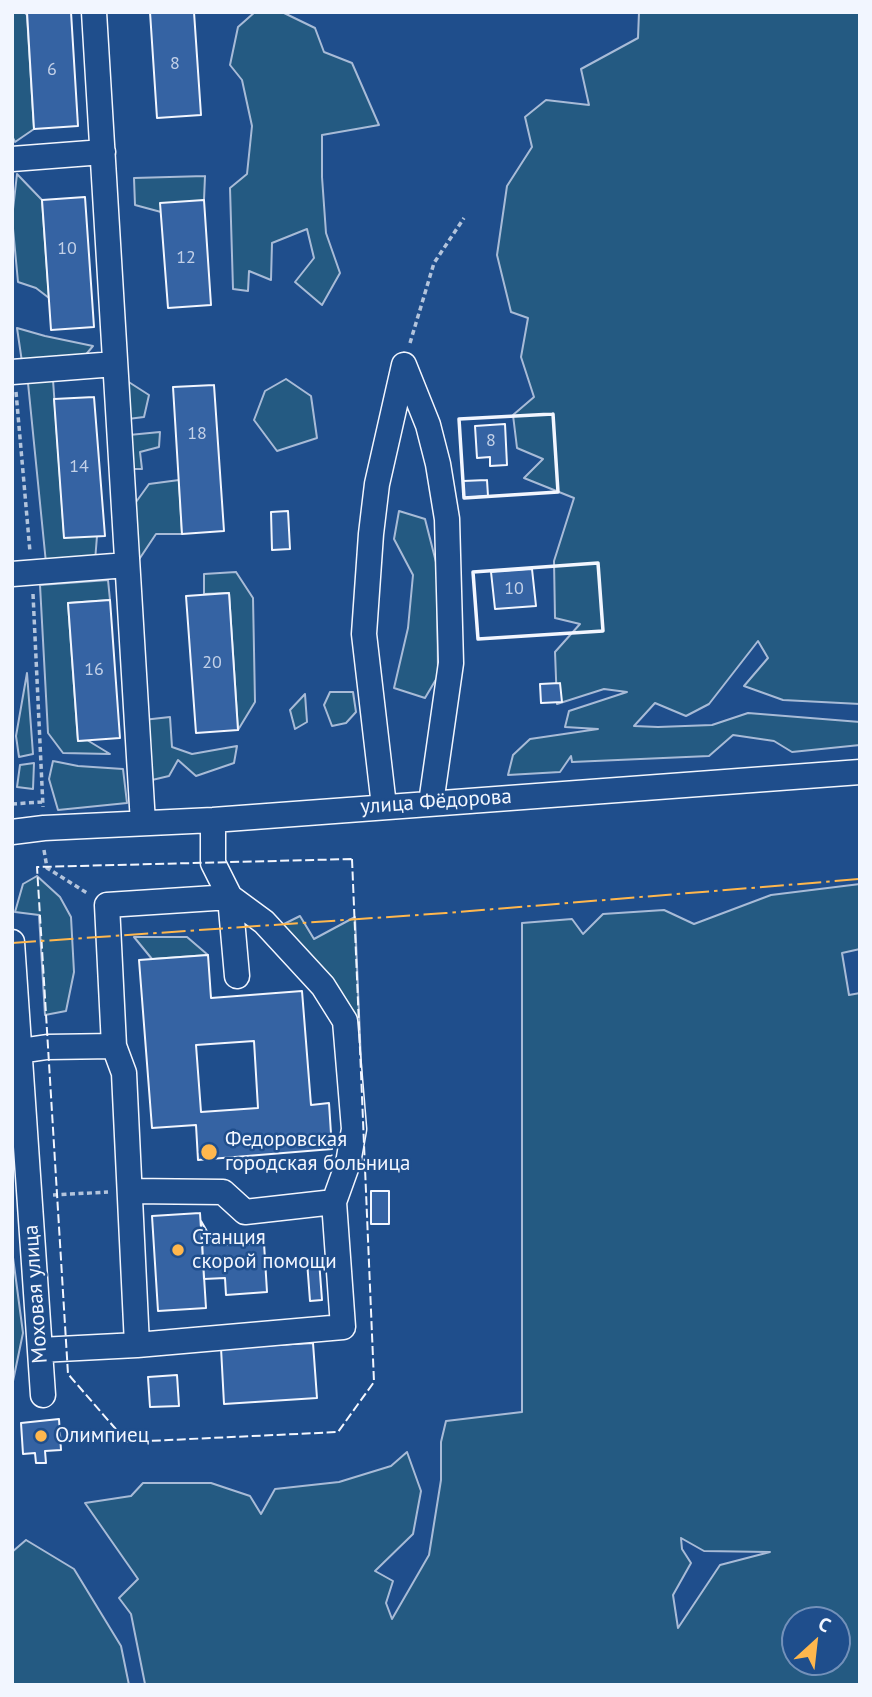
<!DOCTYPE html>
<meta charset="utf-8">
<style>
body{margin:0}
#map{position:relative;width:872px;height:1697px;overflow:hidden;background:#1f4e8c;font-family:"PT Sans",sans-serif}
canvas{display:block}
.frame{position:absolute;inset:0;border:14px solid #f2f6ff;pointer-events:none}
.north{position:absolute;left:781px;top:1606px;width:70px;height:70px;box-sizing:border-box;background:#1f4e8c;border:2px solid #7391ba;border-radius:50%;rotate:27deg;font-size:19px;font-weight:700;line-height:28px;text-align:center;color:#f2f6ff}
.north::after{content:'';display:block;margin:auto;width:24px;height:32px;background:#ffb74d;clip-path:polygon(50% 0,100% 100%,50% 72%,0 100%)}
</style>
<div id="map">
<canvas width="872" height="1697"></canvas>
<div class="frame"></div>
<div class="north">С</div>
</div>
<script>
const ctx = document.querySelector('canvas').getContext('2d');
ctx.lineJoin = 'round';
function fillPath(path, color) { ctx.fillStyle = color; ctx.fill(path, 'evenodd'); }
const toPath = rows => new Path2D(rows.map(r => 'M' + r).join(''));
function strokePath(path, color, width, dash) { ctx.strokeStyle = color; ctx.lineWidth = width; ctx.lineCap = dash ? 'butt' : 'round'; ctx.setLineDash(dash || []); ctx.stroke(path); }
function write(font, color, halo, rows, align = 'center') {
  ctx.font = font + ' "PT Sans",sans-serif'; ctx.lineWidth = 5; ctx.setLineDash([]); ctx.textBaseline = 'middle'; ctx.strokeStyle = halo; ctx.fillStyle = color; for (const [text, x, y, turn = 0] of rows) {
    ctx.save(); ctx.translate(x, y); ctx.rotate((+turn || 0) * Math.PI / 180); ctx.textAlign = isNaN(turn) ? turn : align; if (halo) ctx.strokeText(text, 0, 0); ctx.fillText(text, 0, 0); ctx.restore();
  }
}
const green = toPath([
 [12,12,24,12,27,15,34,129,15,142,12,136,12,12],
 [255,12,282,12,315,28,324,52,352,63,379,125,322,135,322,177,326,233,340,273,322,305,295,282,314,258,307,229,272,243,271,280,249,271,248,291,233,289,230,188,247,174,252,126,242,80,230,65,238,27,255,12],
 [639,12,860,12,860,704,783,700,744,686,768,658,758,641,709,704,686,716,655,703,634,726,658,727,712,725,748,713,860,722,860,745,792,752,774,741,733,735,709,756,572,762,571,756,560,772,508,775,513,755,530,739,598,729,565,727,569,711,627,692,604,689,557,704,555,652,580,624,555,618,554,561,574,498,524,478,543,459,517,448,513,415,534,397,521,357,528,318,511,312,497,255,507,186,532,147,525,117,546,100,589,105,581,69,638,38,639,12],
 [17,174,42,200,49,298,36,288,18,282,12,218,17,174],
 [205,176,204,200,161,212,135,205,134,178,205,176],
 [17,328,45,336,93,346,83,358,22,362,17,328],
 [124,379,149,395,144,417,128,419,124,379],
 [286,379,311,396,317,438,277,451,254,420,265,391,286,379],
 [53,380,64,534,97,536,95,561,46,563,28,383,53,380],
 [160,432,159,447,140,452,142,469,132,469,129,435,160,432],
 [179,480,182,534,156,534,138,561,131,509,149,484,179,480],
 [399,511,425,519,437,566,438,676,425,698,394,688,408,628,413,575,394,539,399,511],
 [236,572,253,598,255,702,238,730,229,593,204,594,204,574,236,572],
 [108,580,110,600,68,603,78,741,87,740,110,754,63,753,48,733,40,585,108,580],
 [27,673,33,754,19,757,16,736,27,673],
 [330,692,353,692,356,712,346,723,332,726,324,705,330,692],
 [305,694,307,722,295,729,290,710,305,694],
 [170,717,172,747,192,754,237,746,234,763,196,776,178,760,169,776,152,780,143,720,170,717],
 [53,761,78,766,123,769,127,803,58,810,49,779,53,761],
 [34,763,33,789,17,787,20,765,34,763],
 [37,876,60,897,71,917,74,972,66,1011,45,1015,39,915,15,912,23,884,37,876],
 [860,884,860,949,842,953,849,995,860,993,860,1685,145,1684,131,1614,119,1598,138,1579,85,1503,131,1496,143,1483,211,1483,250,1496,261,1514,275,1489,339,1482,391,1466,407,1452,421,1491,413,1534,375,1571,393,1581,386,1603,392,1619,429,1555,441,1480,441,1442,446,1421,522,1412,522,923,572,919,583,934,603,914,664,910,694,924,771,895,860,884],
 [681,1538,704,1551,770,1552,720,1565,678,1628,673,1595,691,1563,682,1549,681,1538],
 [795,1620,837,1620,837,1662,795,1662,795,1620],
 [300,916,314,939,355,917,363,1110,340,1008,280,926,300,916],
 [134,937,187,937,208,955,152,959,134,937],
 [12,1250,23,1333,12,1386,12,1250],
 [26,1540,74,1569,121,1646,129,1685,12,1685,12,1552,26,1540]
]);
const building = toPath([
 [27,12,71,12,78,126,34,129,27,12],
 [150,12,194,12,201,115,157,118,150,12],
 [85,197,94,327,51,330,42,200,85,197],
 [204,200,211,305,168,308,160,203,204,200],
 [214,385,224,531,182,534,173,387,214,385],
 [94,397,105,536,64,538,54,399,94,397],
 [505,424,507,465,490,466,490,457,477,458,475,426,505,424],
 [487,480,488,496,464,498,463,481,487,480],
 [288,511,290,549,272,550,271,512,288,511],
 [532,569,536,606,495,609,491,572,532,569],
 [229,593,238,730,196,733,186,596,229,593],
 [110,600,120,738,78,741,68,603,110,600],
 [560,683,562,702,541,703,540,684,560,683],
 [208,955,211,998,302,991,311,1105,329,1103,332,1149,198,1160,196,1125,152,1128,139,960,208,955],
 [254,1041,258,1108,201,1112,196,1045,254,1041],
 [371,1191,389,1191,389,1224,371,1224,371,1191],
 [200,1213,206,1308,158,1311,152,1216,200,1213],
 [201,1221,215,1245,264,1243,267,1292,226,1295,225,1278,204,1279,201,1221],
 [319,1260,322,1300,310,1301,307,1261,319,1260],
 [313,1343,317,1398,224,1404,221,1348,313,1343],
 [177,1375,179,1406,150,1407,148,1377,177,1375],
 [59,1419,61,1450,45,1451,46,1463,36,1463,35,1453,23,1454,21,1423,59,1419]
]);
const path = toPath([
 [410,343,434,263,464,218],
 [16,392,30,552],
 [33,594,43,807],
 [12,804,42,802],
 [44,850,47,868,87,893],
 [53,1195,108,1192]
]);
const minor = toPath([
 [94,12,143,823],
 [12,159,103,152],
 [404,365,428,425,438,464,447,519,451,663,431,803],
 [12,372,115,364],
 [12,574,127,565],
 [384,806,364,634,371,534,377,484,404,365],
 [213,820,213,863,230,897,237,976],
 [12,832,44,828,213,820,860,772],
 [12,942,43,1395],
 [20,1051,47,1047,114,1046],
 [130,1191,223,1192,245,1212,334,1202],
 [40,1350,137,1345,343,1327,334,1202,348,1163,354,1129,345,1021,323,986,264,922,230,897,107,905,114,1046,124,1073,137,1345]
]);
const fence = toPath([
 [352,859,374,1382,338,1432,127,1442,68,1374,37,867,352,859]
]);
const wall = toPath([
 [553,414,558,492,464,498,459,419,553,414],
 [598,563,603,631,478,639,473,572,598,563]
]);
const power = toPath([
 [12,943,446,913,860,879]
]);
const markers = [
 [209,1152,9,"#ffb74d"],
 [178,1250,7,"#ffb74d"],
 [41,1436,7,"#ffb74d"]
];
const numberNames = [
 ["8",175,64],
 ["6",52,70],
 ["10",67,249],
 ["12",186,258],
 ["18",197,434],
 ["8",491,441],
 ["14",79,467],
 ["10",514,589],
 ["20",212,663],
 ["16",94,670]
];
const streetNames = [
 ["улица Фёдорова",436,802,-4],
 ["Моховая улица",36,1294,-94]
];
const poiNames = [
 ["Федоровская",225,1140],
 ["городская больница",225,1164],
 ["Станция",192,1238],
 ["скорой помощи",192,1262],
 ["Олимпиец",55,1436]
];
fillPath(green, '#245a82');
strokePath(green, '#a8bbd7', 2);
fillPath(building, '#3563a3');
strokePath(building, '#f2f6ff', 2);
strokePath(minor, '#f2f6ff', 27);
strokePath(path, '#b3c4dc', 3.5, [5, 3.5]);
strokePath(minor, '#1f4e8c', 24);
strokePath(fence, '#f2f6ff', 2, [9, 3.5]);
strokePath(wall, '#f2f6ff', 3.5);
strokePath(power, '#ffb74d', 2, [24, 5, 3.5, 5]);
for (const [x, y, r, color] of markers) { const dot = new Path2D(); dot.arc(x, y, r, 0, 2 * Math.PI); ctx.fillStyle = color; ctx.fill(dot); strokePath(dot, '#1f4e8c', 2.5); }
write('18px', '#c3d1e8', null, numberNames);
write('21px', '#f2f6ff', '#1f4e8c', streetNames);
write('21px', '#f2f6ff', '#1f4e8c', poiNames, 'left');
</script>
